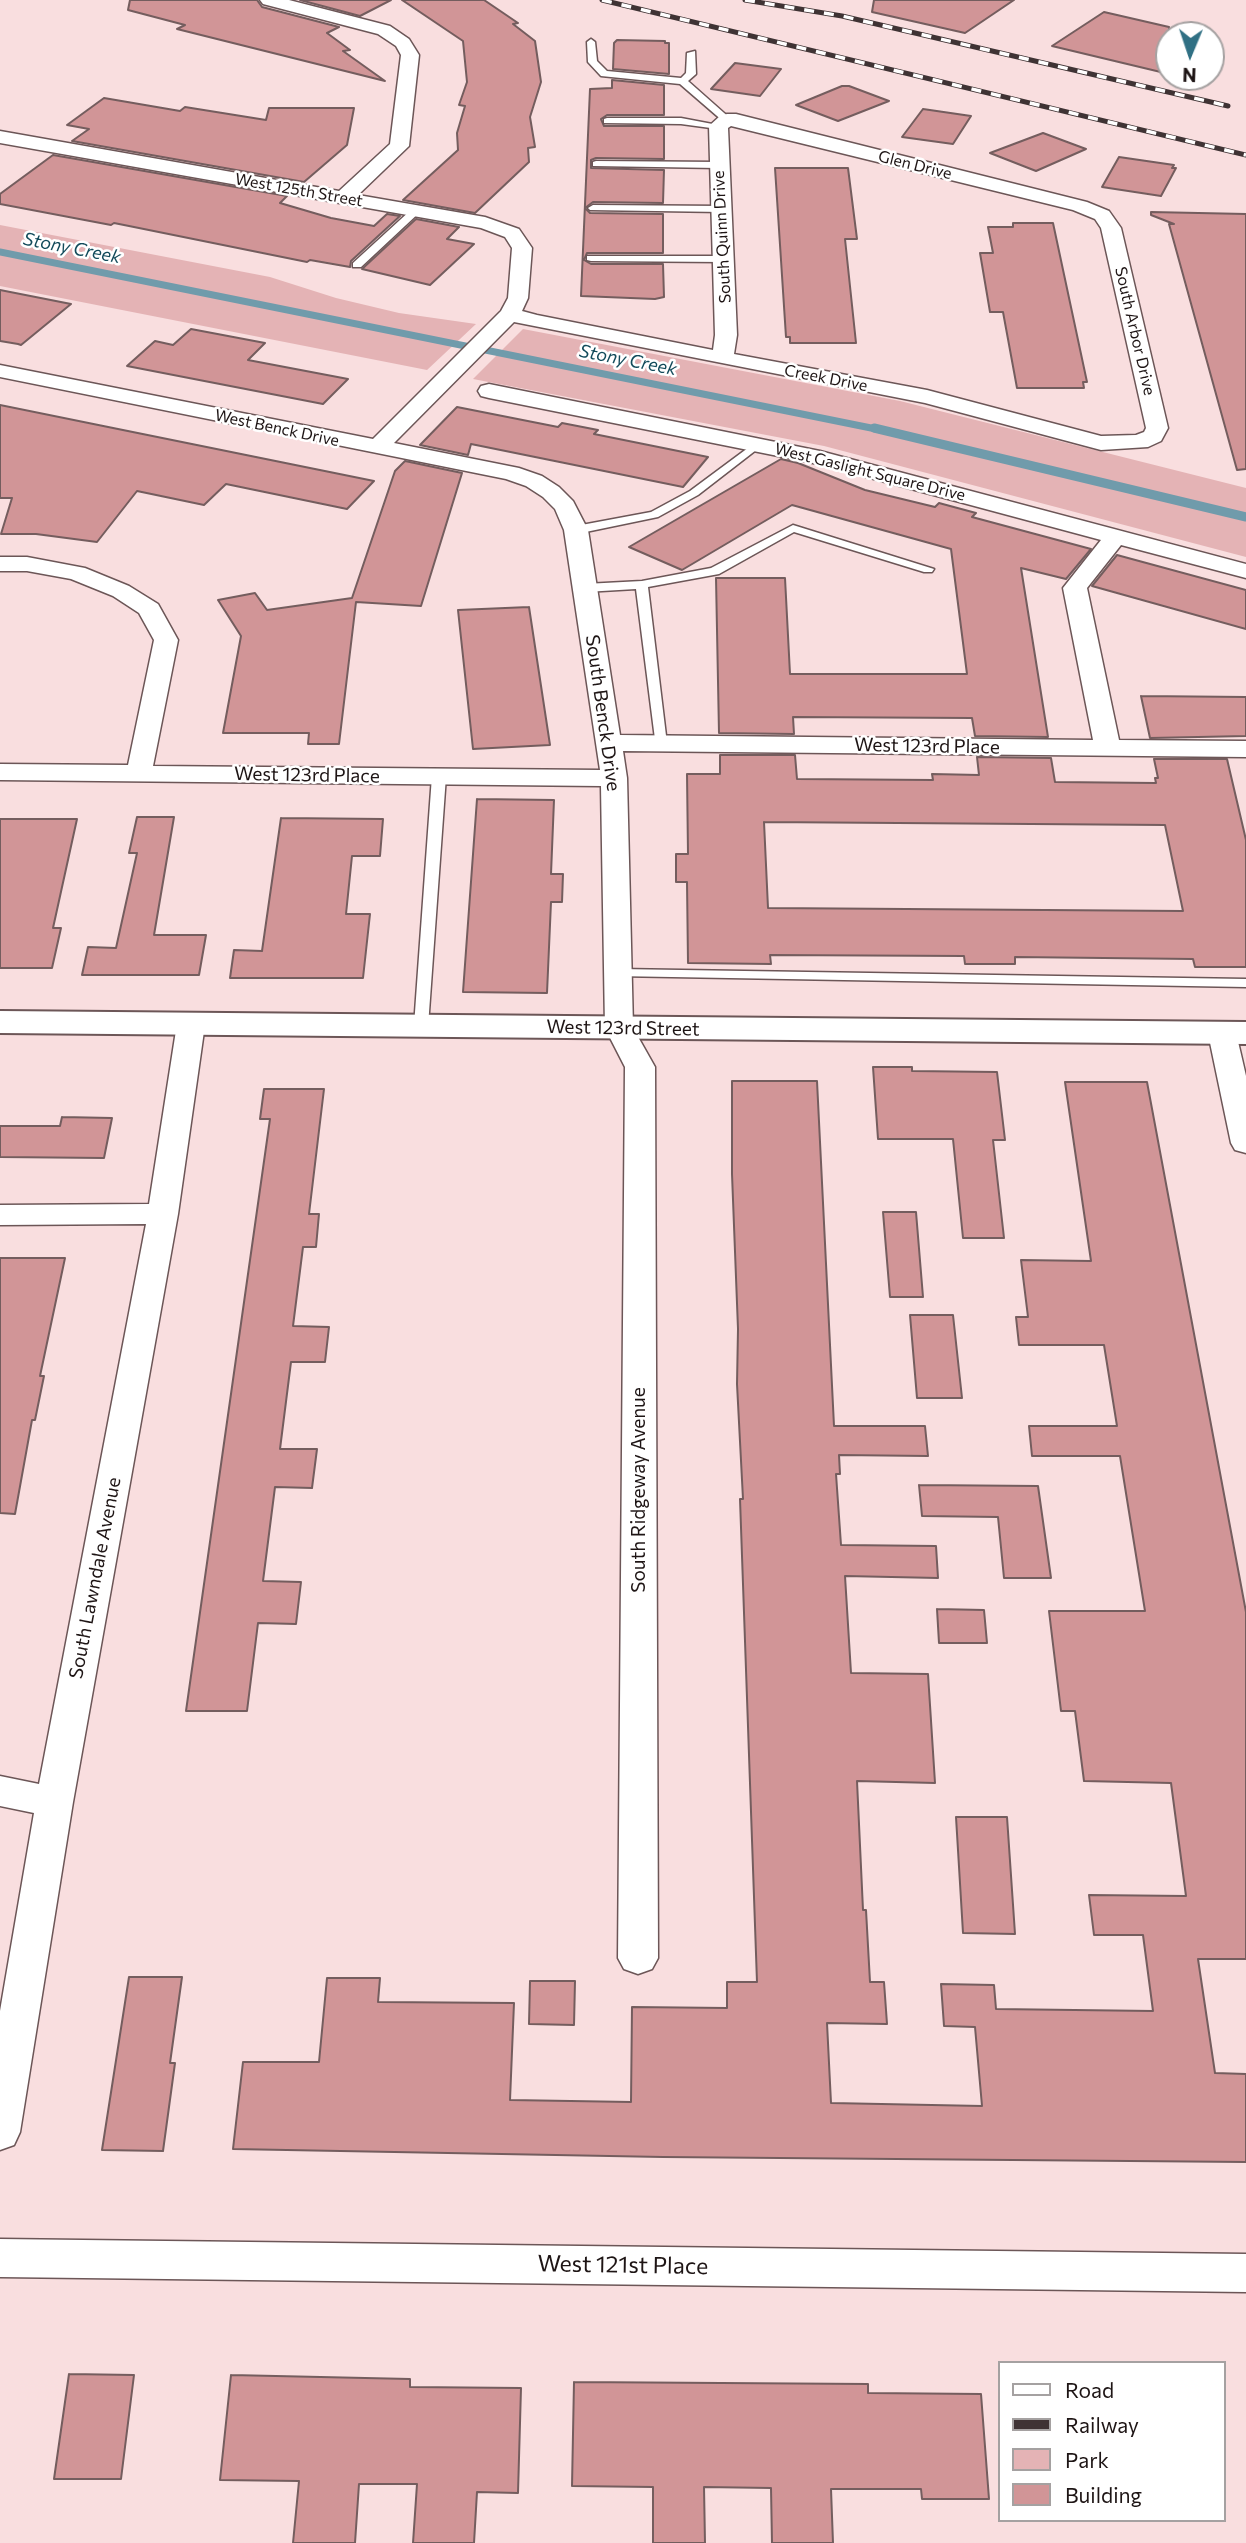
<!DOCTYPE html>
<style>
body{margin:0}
#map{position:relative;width:1246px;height:2543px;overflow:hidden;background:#f9dedf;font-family:Commissioner,sans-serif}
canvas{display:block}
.legend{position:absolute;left:998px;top:2361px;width:228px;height:161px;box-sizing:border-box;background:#fff;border:2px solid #a5a1a1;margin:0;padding:9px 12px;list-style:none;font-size:21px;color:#1e1515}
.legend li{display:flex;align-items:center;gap:14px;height:35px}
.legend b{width:35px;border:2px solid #a5a1a1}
.north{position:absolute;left:1155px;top:21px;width:70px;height:70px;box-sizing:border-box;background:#fff;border:2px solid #a5a1a1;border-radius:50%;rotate:182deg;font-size:19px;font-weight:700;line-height:28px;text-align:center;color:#1e1515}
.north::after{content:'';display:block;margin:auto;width:24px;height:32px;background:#307084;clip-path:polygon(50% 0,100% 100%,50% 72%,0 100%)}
</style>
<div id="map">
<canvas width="1246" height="2543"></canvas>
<ul class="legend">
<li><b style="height:9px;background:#fff"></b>Road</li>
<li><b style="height:9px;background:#3f3334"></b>Railway</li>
<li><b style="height:19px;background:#e4b3b5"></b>Park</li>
<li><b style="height:19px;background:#d19597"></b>Building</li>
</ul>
<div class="north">N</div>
</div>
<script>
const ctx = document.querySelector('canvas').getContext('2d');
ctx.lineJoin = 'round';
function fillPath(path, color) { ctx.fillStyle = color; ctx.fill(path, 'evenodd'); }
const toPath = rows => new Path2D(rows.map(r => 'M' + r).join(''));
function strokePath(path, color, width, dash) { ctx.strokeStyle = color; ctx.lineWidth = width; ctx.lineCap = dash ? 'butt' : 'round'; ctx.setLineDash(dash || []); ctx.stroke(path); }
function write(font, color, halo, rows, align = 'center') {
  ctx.font = font + ' Commissioner,sans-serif'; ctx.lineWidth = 5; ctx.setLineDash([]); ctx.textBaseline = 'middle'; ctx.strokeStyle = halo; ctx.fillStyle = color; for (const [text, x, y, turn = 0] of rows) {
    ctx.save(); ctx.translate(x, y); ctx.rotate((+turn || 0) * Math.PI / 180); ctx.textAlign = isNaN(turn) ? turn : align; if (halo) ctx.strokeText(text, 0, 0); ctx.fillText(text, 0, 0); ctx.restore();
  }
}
const green = toPath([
 [0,225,270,277,336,298,399,313,476,324,427,370,0,286],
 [523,329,900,401,1246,488,1246,557,824,446,473,379]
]);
const streamFar1 = toPath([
 [0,252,881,430]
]);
const stream = toPath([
 [874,428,1246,517]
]);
const building = toPath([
 [130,0,257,0,262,7,339,27,327,33,350,50,343,51,385,81,177,29,185,25,128,10,130,0],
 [300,0,391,0,360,16,300,0],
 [402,0,484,0,518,23,513,24,535,41,541,82,530,117,535,147,528,148,529,162,475,213,403,200,458,150,457,133,465,106,459,105,467,82,463,41,402,0],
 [874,0,1014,0,965,33,872,12,874,0],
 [1104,12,1169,27,1169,74,1052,46,1104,12],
 [617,40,665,41,665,43,669,43,669,74,613,69,614,43,617,40],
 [735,63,781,69,760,96,711,89,735,63],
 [612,80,664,85,664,115,607,115,601,119,604,126,664,126,664,159,596,158,591,160,591,168,664,170,663,203,593,202,585,208,590,213,663,214,663,253,587,253,584,260,591,264,663,264,664,297,655,299,581,296,590,89,612,88,612,80],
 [842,86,849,86,889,101,838,121,796,105,842,86],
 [104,98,180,111,185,107,266,120,269,108,354,108,347,145,304,182,72,141,89,129,67,125,104,98],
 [923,109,971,116,953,144,902,137,923,109],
 [1043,133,1086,149,1036,171,990,153,1043,133],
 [53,155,287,196,280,203,331,218,374,226,387,214,400,216,351,261,350,267,310,260,307,262,129,226,114,223,111,225,0,204,0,194,53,155],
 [1119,157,1174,165,1172,168,1176,168,1161,196,1102,187,1119,157],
 [775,168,848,168,857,239,845,239,856,343,790,343,790,337,786,337,775,168],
 [1151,212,1246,214,1246,469,1237,470,1169,224,1174,224,1151,215,1151,212],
 [416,219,459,227,447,239,474,244,430,285,362,269,416,219],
 [1013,223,1053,223,1087,382,1083,382,1084,388,1017,388,1003,312,990,312,980,253,993,253,988,227,1013,227,1013,223],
 [0,290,71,304,21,345,18,344,0,341,0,290],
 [191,329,265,343,248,360,348,379,323,404,127,366,155,341,173,345,191,329],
 [0,405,118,429,374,481,347,509,226,484,204,505,137,491,97,542,36,534,1,534,12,498,0,498,0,405],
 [457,407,558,427,562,423,598,430,594,434,708,457,683,487,471,444,468,455,420,445,457,407],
 [781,459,798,463,865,490,935,507,939,503,976,513,972,517,1091,549,1066,579,1021,568,1048,737,975,736,972,718,793,717,794,734,719,733,716,578,785,578,790,674,967,674,951,549,792,505,682,570,629,547,781,459],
 [405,461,462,473,421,606,356,602,339,744,308,744,309,733,223,733,241,636,218,600,255,593,267,610,352,598,395,471,405,461],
 [1117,555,1246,590,1246,629,1092,586,1117,555],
 [529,607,550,745,473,749,458,610,529,607],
 [1141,696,1246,697,1246,736,1150,738,1141,696],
 [720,755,795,755,797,779,933,780,932,774,979,775,977,757,1051,758,1055,782,1156,783,1155,778,1158,778,1154,759,1227,759,1246,840,1246,967,1195,967,1193,959,1015,957,1015,964,965,964,964,956,770,955,771,964,688,963,687,882,676,882,676,854,688,854,687,774,720,774,720,755],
 [764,822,1165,825,1183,911,768,908,764,822],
 [477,799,554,800,551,874,563,874,562,902,551,902,547,993,463,992,477,799],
 [137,817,174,817,154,935,206,935,199,975,82,975,88,947,116,948,137,853,129,853,137,817],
 [281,818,383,819,380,856,352,856,346,914,370,914,363,978,230,978,234,950,262,951,281,818],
 [0,819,77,819,53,928,61,928,52,968,0,968,0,819],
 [873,1067,912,1067,912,1071,997,1072,1005,1140,993,1140,1004,1238,963,1238,953,1139,878,1139,873,1067],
 [732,1081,817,1081,834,1426,925,1426,928,1456,839,1455,840,1474,836,1474,841,1545,936,1546,938,1578,845,1576,851,1673,928,1674,935,1783,857,1781,863,1910,866,1910,870,1982,884,1982,887,2024,827,2023,831,2103,982,2106,975,2027,944,2026,941,1984,994,1985,996,2009,1153,2011,1143,1935,1094,1935,1089,1895,1186,1896,1171,1783,1084,1781,1075,1711,1061,1711,1049,1611,1145,1611,1120,1456,1032,1456,1029,1426,1117,1426,1104,1345,1019,1345,1016,1317,1028,1317,1021,1260,1091,1261,1065,1082,1147,1082,1246,1612,1246,1959,1198,1959,1215,2073,1246,2074,1246,2162,663,2157,233,2149,243,2062,319,2062,327,1978,380,1978,378,2002,514,2003,510,2100,631,2102,632,2007,727,2008,727,1982,757,1982,740,1499,743,1499,737,1384,738,1329,732,1174,732,1081],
 [264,1089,324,1089,309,1214,319,1214,316,1247,303,1247,293,1326,329,1327,325,1362,291,1362,280,1449,317,1449,312,1488,275,1487,263,1581,301,1582,296,1624,258,1623,247,1711,186,1711,270,1119,260,1119,264,1089],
 [62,1117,112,1118,104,1158,0,1157,0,1126,60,1126,62,1117],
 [883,1212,916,1212,923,1297,890,1297,883,1212],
 [0,1258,65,1258,40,1376,44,1376,35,1420,32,1420,15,1514,0,1513,0,1258],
 [910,1315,953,1315,962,1398,917,1398,910,1315],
 [919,1485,1038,1486,1051,1578,1004,1578,998,1517,922,1516,919,1485],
 [937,1609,984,1610,987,1643,939,1643,937,1609],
 [956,1817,1007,1817,1015,1934,963,1933,956,1817],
 [129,1977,182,1977,170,2063,175,2063,163,2151,102,2150,129,1977],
 [530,1981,575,1981,574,2025,529,2024,530,1981],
 [69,2374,134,2375,121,2479,54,2479,69,2374],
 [231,2375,410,2379,410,2387,521,2388,518,2493,477,2492,474,2543,413,2543,417,2484,359,2484,355,2543,293,2543,299,2481,220,2480,231,2375],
 [574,2382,868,2384,868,2393,981,2394,989,2499,922,2499,921,2489,831,2489,833,2543,772,2543,771,2488,704,2487,705,2543,653,2543,653,2487,572,2486,574,2382]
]);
const lane = toPath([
 [591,39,595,42,597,61,607,71,681,78,686,73,687,53,695,51,696,74,688,81,732,120,724,122,680,84,601,76,588,62,587,42,591,39],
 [607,118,681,118,723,126,718,129,681,124,604,123,604,119,607,118],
 [596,161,718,162,723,165,718,168,593,166,593,162,596,161],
 [593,205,722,206,727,209,722,212,590,210,588,208,593,205],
 [412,209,421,211,361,267,353,267,353,263,412,209],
 [587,256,723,256,728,259,723,262,591,261,587,260,587,256],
 [756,442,762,445,760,447,698,495,658,517,576,534,570,530,576,526,651,512,690,491,756,442],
 [793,525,934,569,932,572,924,572,794,532,719,574,648,587,667,744,661,748,656,747,636,589,585,592,579,588,585,584,642,581,711,568,793,525],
 [439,772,446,776,428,1026,421,1030,414,1026,432,776,439,772],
 [619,969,1246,979,1246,987,614,976,612,973,619,969]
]);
const street = toPath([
 [260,0,289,0,390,26,409,39,419,55,409,146,358,195,485,217,519,229,532,248,528,298,522,311,537,315,713,350,715,335,709,126,720,116,727,114,736,114,1087,202,1109,211,1121,228,1168,428,1161,441,1148,447,1101,450,925,403,514,322,394,443,519,468,542,476,559,487,573,501,588,530,620,735,1093,740,1063,588,1101,540,818,464,489,398,481,396,478,391,481,386,489,384,820,451,1246,564,1246,578,1121,545,1087,588,1119,740,1246,741,1246,757,623,751,627,778,633,1028,655,1067,658,1958,652,1969,638,1974,624,1969,618,1958,625,1067,605,1028,601,786,0,780,0,764,128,765,154,640,139,613,113,596,71,579,27,571,0,571,0,557,27,557,85,568,129,586,158,604,178,640,153,766,600,770,564,530,555,509,543,497,526,486,506,479,0,377,0,365,373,439,501,311,508,298,512,248,505,237,481,228,0,143,0,131,339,191,390,144,401,55,396,46,378,34,263,4,260,0],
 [731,126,1073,210,1095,219,1101,228,1146,428,1144,432,1136,435,1101,436,927,390,734,354,737,335,728,128,731,126],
 [191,1015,201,1018,205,1024,178,1214,73,1802,20,2132,14,2145,0,2150,0,2011,34,1813,0,1806,0,1776,39,1784,146,1224,0,1225,0,1205,149,1204,177,1024,181,1018,191,1015],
 [1222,1024,1232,1027,1236,1033,1246,1076,1246,1153,1235,1150,1231,1143,1208,1033,1212,1027,1222,1024],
 [0,2239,1246,2254,1246,2292,0,2277,0,2239]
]);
const secondary = toPath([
 [0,1011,1246,1022,1246,1044,0,1033,0,1011]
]);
const rail = toPath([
 [602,0,1246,155],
 [745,0,842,16,1228,106]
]);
const farStreetnames = [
 ["Glen Drive",915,165,14],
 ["West 125th Street",299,190,10],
 ["South Quinn Drive",722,237,-93],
 ["South Arbor Drive",1135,331,77],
 ["Creek Drive",826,378,11],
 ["West Benck Drive",277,428,12],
 ["West Gaslight Square Drive",870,472,14]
];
const farWaternames = [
 ["Stony Creek",72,248,11],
 ["Stony Creek",628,360,11]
];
const streetNames = [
 ["South Benck Drive",603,713,82],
 ["West 123rd Place",927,746,1],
 ["West 123rd Place",307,775,1],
 ["West 123rd Street",623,1028,1],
 ["South Ridgeway Avenue",639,1490,-90],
 ["South Lawndale Avenue",95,1578,-79]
];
const nearStreetnames = [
 ["West 121st Place",623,2265,1]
];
fillPath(green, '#e4b3b5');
strokePath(streamFar1, '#709bab', 7);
strokePath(stream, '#709bab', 9);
fillPath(building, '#d19597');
strokePath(building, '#745d5e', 2);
strokePath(lane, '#6c5657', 3);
strokePath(street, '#6c5657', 3);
strokePath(secondary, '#6c5657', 4);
fillPath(lane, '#fff');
fillPath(street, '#fff');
fillPath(secondary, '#fff');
strokePath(rail, '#3f3334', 5);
strokePath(rail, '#fff', 3.5, [10]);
write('16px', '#1e1515', '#fff', farStreetnames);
write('italic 18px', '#134b5b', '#fff', farWaternames);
write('19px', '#1e1515', '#fff', streetNames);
write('23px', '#1e1515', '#fff', nearStreetnames);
</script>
